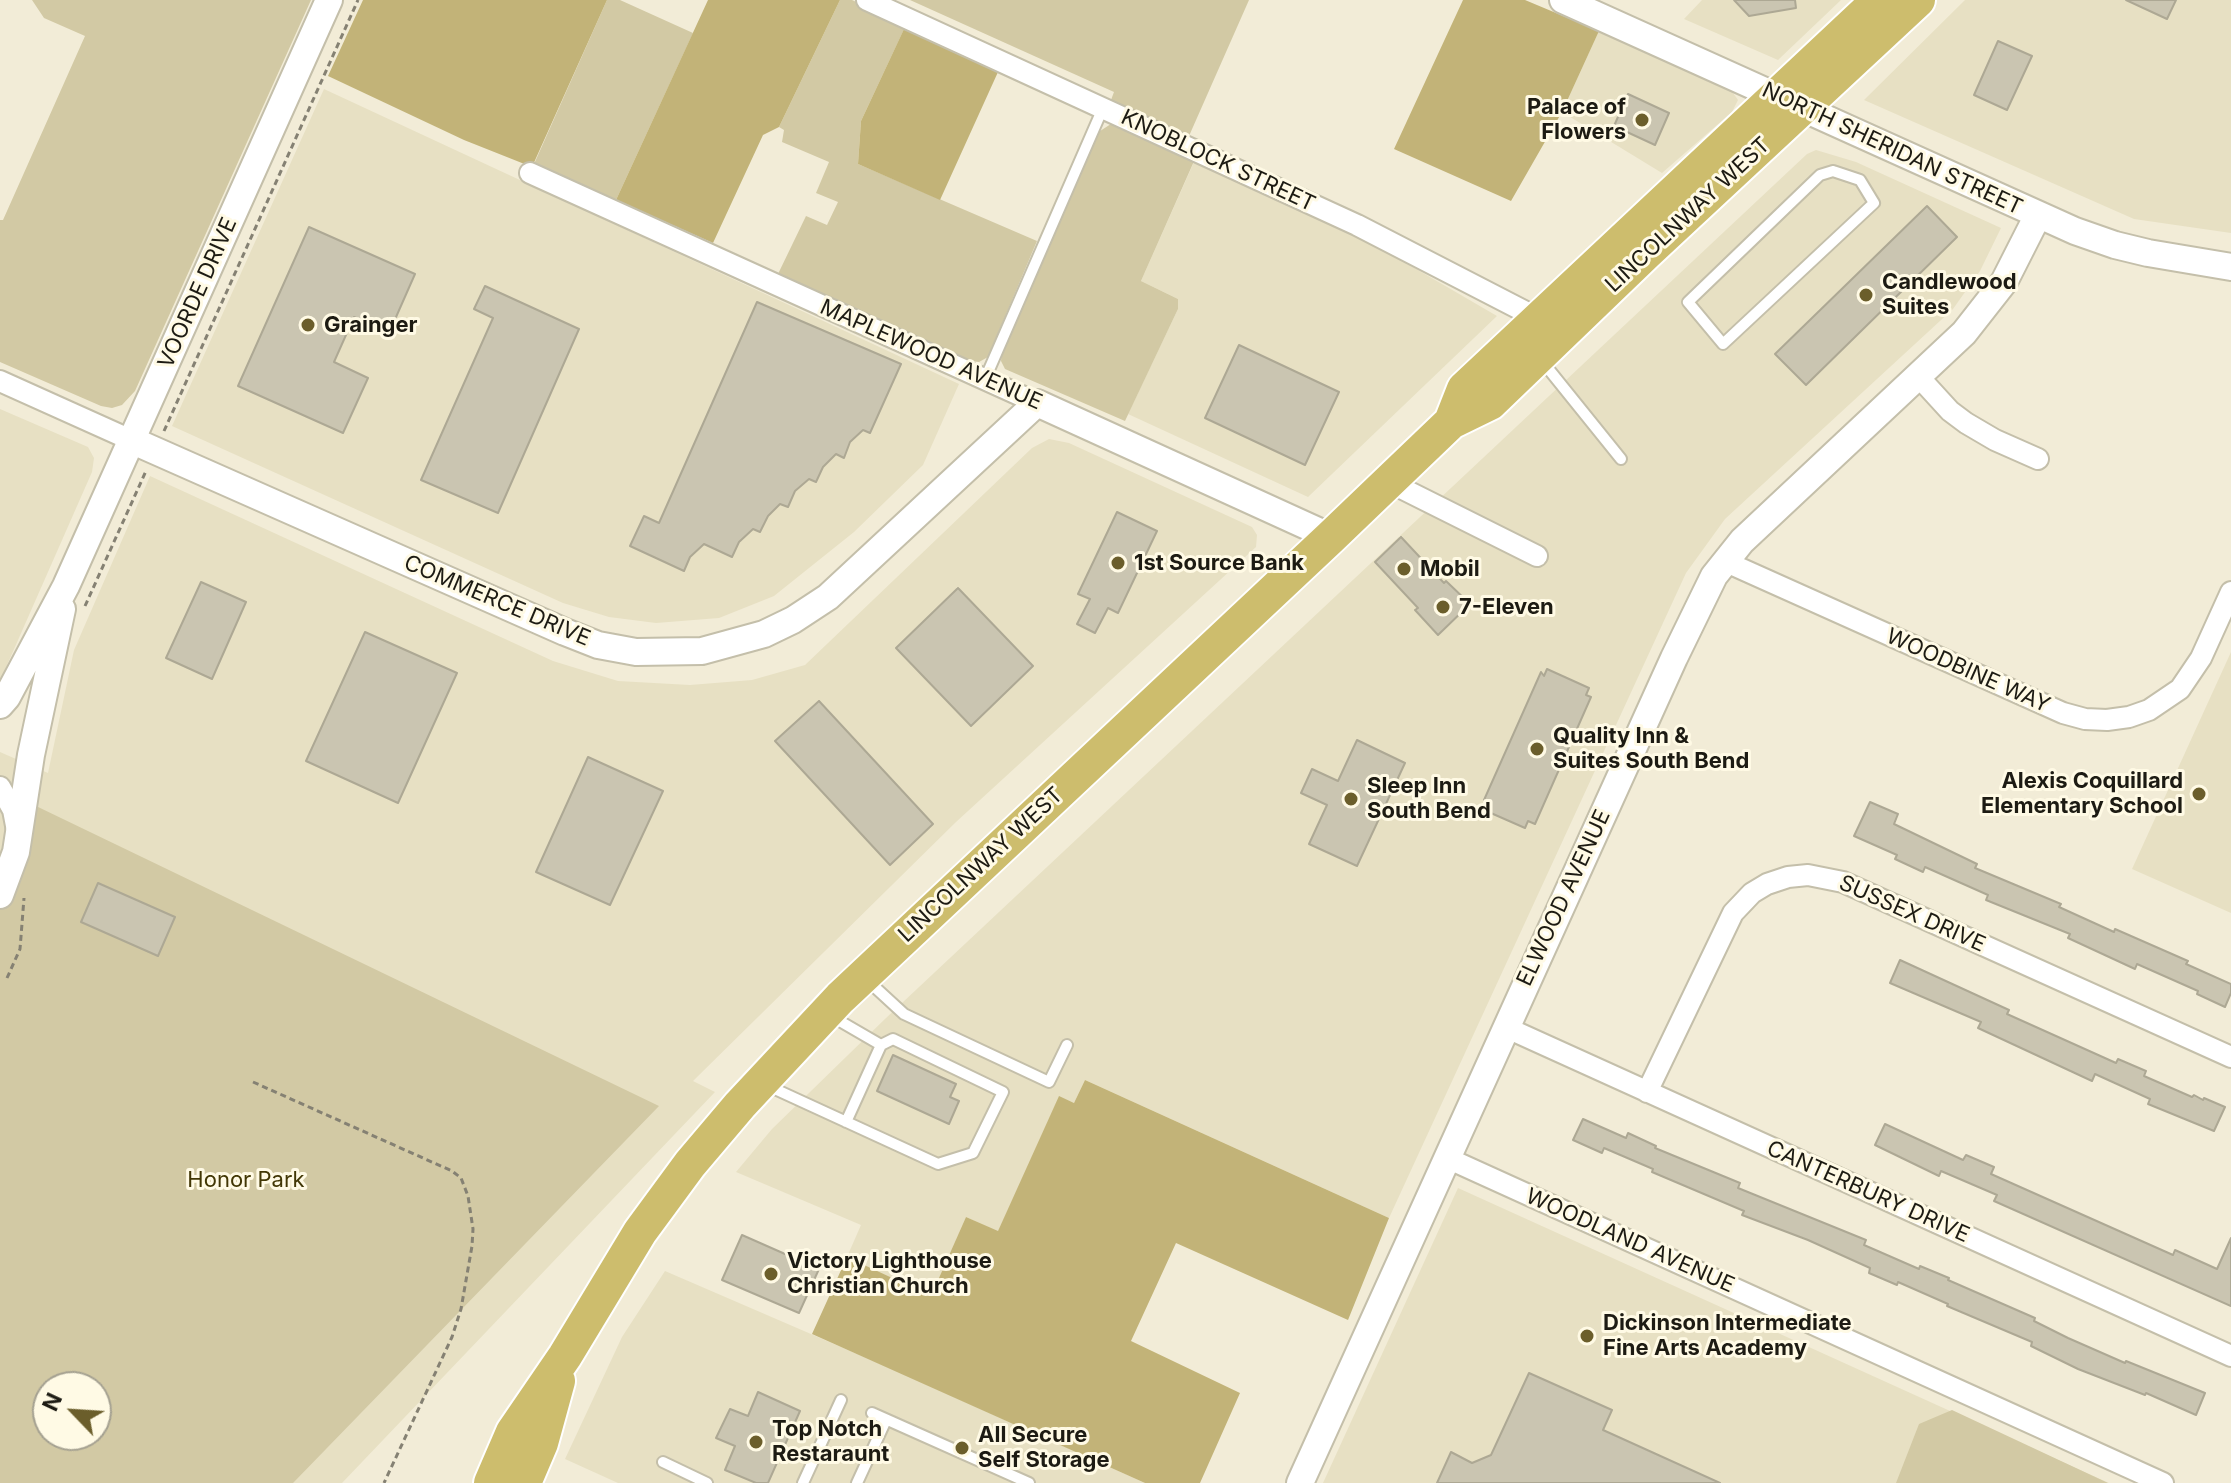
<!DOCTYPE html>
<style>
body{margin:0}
#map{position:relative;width:2231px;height:1483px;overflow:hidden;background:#f2ecd7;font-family:Inter,sans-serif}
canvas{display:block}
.north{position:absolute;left:32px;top:1371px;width:80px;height:80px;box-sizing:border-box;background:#fffae5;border:2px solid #a5a191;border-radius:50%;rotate:295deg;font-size:22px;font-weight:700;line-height:32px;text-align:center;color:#1d1b13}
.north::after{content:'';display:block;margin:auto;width:28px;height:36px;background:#6b5e2b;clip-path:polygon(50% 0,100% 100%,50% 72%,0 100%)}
</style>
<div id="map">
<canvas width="2231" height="1483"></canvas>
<div class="north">N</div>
</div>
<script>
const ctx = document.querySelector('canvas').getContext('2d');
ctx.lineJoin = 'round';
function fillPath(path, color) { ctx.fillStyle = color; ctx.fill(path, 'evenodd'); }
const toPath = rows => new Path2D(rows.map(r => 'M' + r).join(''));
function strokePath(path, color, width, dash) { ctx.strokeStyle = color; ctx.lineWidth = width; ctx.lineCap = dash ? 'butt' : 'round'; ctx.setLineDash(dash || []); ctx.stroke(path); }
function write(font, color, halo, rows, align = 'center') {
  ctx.font = font + ' Inter,sans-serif'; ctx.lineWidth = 6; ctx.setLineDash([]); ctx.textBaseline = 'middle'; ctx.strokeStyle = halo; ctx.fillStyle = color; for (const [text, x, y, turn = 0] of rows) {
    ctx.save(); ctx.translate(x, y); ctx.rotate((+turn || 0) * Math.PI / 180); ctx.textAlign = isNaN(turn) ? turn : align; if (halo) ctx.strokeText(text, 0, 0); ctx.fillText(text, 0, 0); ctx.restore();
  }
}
const built = toPath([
 [1702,0,1841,0,1778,60,1684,19],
 [1965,0,2231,0,2231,233,2134,219,1864,100],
 [1599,31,1731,90,1738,100,1732,112,1662,173,1562,112],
 [324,89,959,384,923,465,854,532,774,596,719,618,656,623,609,617,563,603,172,426],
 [1816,150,1856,162,2001,228,1980,271,1953,309,1725,519,1686,573,1389,1218,1085,1080,1074,1103,1059,1097,998,1232,966,1217,931,1297,847,1257,861,1225,736,1172,772,1129,886,1018,1807,154],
 [1194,162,1368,241,1497,316,1308,497,1128,414,1178,309,1178,299,1141,281],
 [0,409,88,447,94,458,92,472,0,681],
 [1049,439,1069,443,1252,527,1257,535,1256,547,956,822,693,1081,715,1092,342,1483,0,1483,0,752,48,773,74,650,150,476,553,661,618,681,690,685,752,680,805,665,1032,448],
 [48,1387,96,1387,96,1435,48,1435],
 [2231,652,2231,913,2132,869],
 [1458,1188,2109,1483,1323,1483],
 [665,1271,892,1369,1145,1483,618,1483,565,1459,622,1337]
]);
const green = toPath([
 [32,0,311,0,135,391,122,405,112,408,101,406,0,362,0,220,3,220,85,36,44,18],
 [607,0,620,0,693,33,616,200,534,164],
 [840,0,852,0,906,25,861,121,858,164,1037,241,988,357,979,362,971,361,778,274,806,216,827,225,838,202,816,193,829,162,782,142,784,130,779,127],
 [910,0,1249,0,1189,136,1111,100,1114,92],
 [1114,122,1195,159,1141,281,1178,299,1178,309,1125,421,1005,369,1001,361,1002,350,1097,133],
 [36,806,659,1106,293,1483,0,1483,0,887],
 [48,1387,96,1387,96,1435,48,1435],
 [1952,1410,2108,1483,1896,1483,1919,1424]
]);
const forest = toPath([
 [363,0,607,0,532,167,464,140,328,76],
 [708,0,840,0,779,127,763,135,713,243,616,200],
 [1463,0,1525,0,1599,31,1562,112,1511,201,1394,149],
 [904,29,998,72,940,200,858,164,861,121],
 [1085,1080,1389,1218,1348,1320,1176,1243,1131,1341,1240,1393,1200,1483,1145,1483,812,1334,847,1257,931,1296,966,1217,998,1231,1059,1096,1074,1103]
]);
const building = toPath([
 [1734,0,1795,0,1796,8,1749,16,1734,0],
 [2126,0,2176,0,2167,19,2126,0],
 [1998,41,2032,56,2007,110,1974,95,1998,41],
 [1628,94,1669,113,1655,145,1614,126,1628,94],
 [1927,206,1957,237,1806,385,1775,354,1927,206],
 [309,227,415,274,389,333,354,317,334,362,368,378,343,433,238,386,309,227],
 [485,286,579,329,498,513,421,480,493,318,474,309,485,286],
 [757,302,901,364,870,433,863,430,850,442,844,458,836,454,823,467,816,482,809,479,795,491,788,507,780,504,768,516,760,532,753,529,739,542,732,557,704,544,690,557,684,571,630,546,644,516,659,523,757,302],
 [1239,345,1339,392,1305,465,1205,418,1239,345],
 [1117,512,1157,531,1118,613,1108,608,1095,633,1077,624,1090,599,1078,594,1117,512],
 [1401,537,1444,583,1446,581,1470,604,1438,635,1415,610,1418,608,1375,562,1401,537],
 [201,582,246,602,212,679,166,658,201,582],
 [958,588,1033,666,971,726,896,648,958,588],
 [365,632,457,673,398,803,306,761,365,632],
 [1547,669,1589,688,1586,695,1591,697,1535,824,1528,821,1525,828,1484,810,1488,802,1484,800,1541,672,1544,676,1547,669],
 [819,701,933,824,890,865,775,741,819,701],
 [1357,740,1405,763,1357,866,1309,844,1327,805,1301,793,1312,769,1338,781,1357,740],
 [588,757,663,791,610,905,536,872,588,757],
 [1870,802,1898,814,1894,824,1977,864,1975,868,2061,904,2059,907,2114,932,2115,929,2188,961,2186,964,2231,984,2231,993,2225,1007,2197,994,2198,991,2137,964,2135,969,2068,938,2070,934,1986,900,1988,895,1925,867,1923,872,1895,859,1897,855,1854,836,1870,802],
 [98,883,175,917,158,956,81,922,98,883],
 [1900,960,2009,1010,2007,1014,2116,1063,2118,1059,2146,1071,2144,1076,2192,1097,2194,1095,2203,1100,2204,1098,2225,1107,2214,1131,2148,1104,2150,1099,2095,1074,2092,1081,1978,1028,1981,1022,1890,983,1900,960],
 [893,1055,956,1084,950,1097,959,1101,949,1124,877,1091,893,1055],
 [1583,1119,1626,1138,1628,1133,1656,1146,1655,1148,1740,1183,1738,1188,1866,1240,1864,1245,1919,1269,1920,1266,1949,1278,1948,1280,2035,1318,2034,1321,2068,1338,2125,1363,2126,1361,2205,1393,2196,1415,2146,1393,2145,1395,2078,1369,2031,1346,2032,1342,1947,1306,1948,1304,1898,1282,1897,1285,1869,1273,1870,1268,1808,1240,1742,1215,1744,1211,1652,1172,1653,1169,1604,1148,1602,1153,1573,1140,1583,1119],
 [1885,1124,1963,1160,1966,1155,1994,1167,1991,1174,2173,1255,2175,1250,2217,1269,2231,1238,2231,1306,1994,1201,1997,1195,1941,1171,1939,1176,1875,1145,1885,1124],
 [742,1235,819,1269,799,1313,722,1280,742,1235],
 [1529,1373,1612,1410,1603,1430,1720,1483,1437,1483,1451,1452,1472,1463,1491,1455,1529,1373],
 [758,1392,800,1411,768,1483,756,1483,725,1470,735,1446,716,1438,730,1409,748,1416,758,1392]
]);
const path = toPath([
 [164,431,358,0],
 [85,606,146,471],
 [7,978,20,949,24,898],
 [253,1082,452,1171,461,1178,468,1196,473,1229,472,1246,461,1309,452,1337,384,1483]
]);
const service = toPath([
 [1833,171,1860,180,1874,203,1723,344,1688,302,1820,175,1833,171],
 [1542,361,1621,459],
 [985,379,1103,108],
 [867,980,904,1014,1049,1082,1067,1045],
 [766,1085,938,1164,973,1153,1003,1092,893,1039,881,1045,831,1016],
 [846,1122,881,1045],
 [872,1413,1029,1483],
 [663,1462,707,1483],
 [803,1483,841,1400],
 [857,1483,886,1420]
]);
const minor = toPath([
 [867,0,1357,225,1547,323],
 [530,173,1037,403],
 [1918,376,1950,411,1966,423,1995,440,2038,459],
 [0,381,131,440],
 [1389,482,1537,556],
 [1724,561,2063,713,2085,719,2107,720,2129,717,2149,710,2180,689,2201,658,2231,592],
 [0,787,13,810,17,831],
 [1505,1027,2231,1356],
 [1647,1092,1733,913,1752,893,1767,884,1788,877,1808,875,1843,882,2231,1057],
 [1447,1158,2163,1483]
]);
const tertiary = toPath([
 [1563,0,2075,231,2115,245,2148,253,2231,267],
 [131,440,565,632,598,645,636,652,702,651,764,634,793,620,828,597,1037,403,1331,537],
 [0,705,7,697,66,586,329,0],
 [0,895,16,852,31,755,62,609],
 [1300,1483,1674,658,1714,576,1742,541,1964,333,2004,282,2038,215]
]);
const primary = toPath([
 [1451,422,1464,389,1879,0],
 [491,1483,513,1432,565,1356,640,1232,690,1164,740,1105,840,998,1331,537,1451,422,1490,403,1646,253,1918,0],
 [524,1483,541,1443,558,1381]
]);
const markers = [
 [1642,120,8,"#6b5e2b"],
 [1866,295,8,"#6b5e2b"],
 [308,325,8,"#6b5e2b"],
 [1118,563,8,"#6b5e2b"],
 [1404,569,8,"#6b5e2b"],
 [1443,607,8,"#6b5e2b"],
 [1537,749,8,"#6b5e2b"],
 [2199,794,8,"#6b5e2b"],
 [1351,799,8,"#6b5e2b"],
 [771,1274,8,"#6b5e2b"],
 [1587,1336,8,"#6b5e2b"],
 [756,1442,8,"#6b5e2b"],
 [962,1448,8,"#6b5e2b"]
];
const poiNames = [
 ["Palace of",1626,107,"right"],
 ["Flowers",1626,132,"right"],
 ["Candlewood",1882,282],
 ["Suites",1882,307],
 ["Grainger",324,325],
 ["1st Source Bank",1134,563],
 ["Mobil",1420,569],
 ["7-Eleven",1459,607],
 ["Quality Inn &",1553,736],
 ["Suites South Bend",1553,761],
 ["Alexis Coquillard",2183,781,"right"],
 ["Elementary School",2183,806,"right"],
 ["Sleep Inn",1367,786],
 ["South Bend",1367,811],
 ["Victory Lighthouse",787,1261],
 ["Christian Church",787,1286],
 ["Dickinson Intermediate",1603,1323],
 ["Fine Arts Academy",1603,1348],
 ["Top Notch",772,1429],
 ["Restaraunt",772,1454],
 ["All Secure",978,1435],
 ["Self Storage",978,1460]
];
const streetNames = [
 ["NORTH SHERIDAN STREET",1892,149,25],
 ["KNOBLOCK STREET",1218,161,25],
 ["LINCOLNWAY WEST",1688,215,-43],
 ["VOORDE DRIVE",198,293,-66],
 ["MAPLEWOOD AVENUE",931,355,24],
 ["COMMERCE DRIVE",497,601,23],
 ["WOODBINE WAY",1968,671,24],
 ["LINCOLNWAY WEST",981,865,-43],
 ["ELWOOD AVENUE",1564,898,-65],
 ["SUSSEX DRIVE",1912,914,24],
 ["CANTERBURY DRIVE",1868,1192,24],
 ["WOODLAND AVENUE",1630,1241,24]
];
const parkNames = [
 ["Honor Park",246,1180]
];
fillPath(built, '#e7e0c3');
fillPath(green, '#d2c9a4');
fillPath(forest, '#c2b378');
fillPath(building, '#cac5b1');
strokePath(building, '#ada894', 2);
strokePath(service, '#c4bfaa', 14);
strokePath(minor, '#c4bfaa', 24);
strokePath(tertiary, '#c4bfaa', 30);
strokePath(primary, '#fff', 38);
strokePath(path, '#858173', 3, [6, 4]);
strokePath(service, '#fff', 10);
strokePath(minor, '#fff', 20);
strokePath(tertiary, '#fff', 26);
strokePath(primary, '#cdbd6d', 34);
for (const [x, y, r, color] of markers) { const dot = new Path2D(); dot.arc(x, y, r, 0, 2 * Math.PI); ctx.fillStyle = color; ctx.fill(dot); strokePath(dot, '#fffae5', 3); }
write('bold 22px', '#1d1b13', '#fffae5', poiNames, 'left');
write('22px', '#1d1b13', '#fffae5', streetNames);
write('22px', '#423705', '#fffae5', parkNames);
</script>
